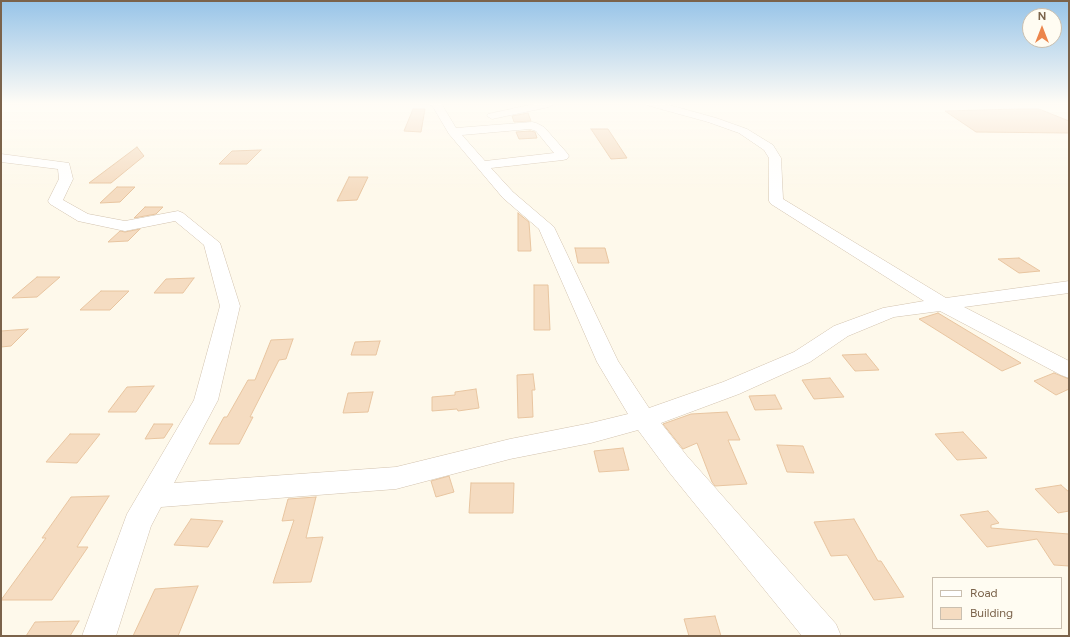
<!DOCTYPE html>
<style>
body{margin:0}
#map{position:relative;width:1070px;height:637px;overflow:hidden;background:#fef9eb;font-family:Figtree,sans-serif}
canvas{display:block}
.frame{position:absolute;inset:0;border:2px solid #7b634b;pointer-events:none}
.legend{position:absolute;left:932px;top:577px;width:130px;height:52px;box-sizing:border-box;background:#fffcf2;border:1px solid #cabfaf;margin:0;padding:5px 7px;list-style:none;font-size:12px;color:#7b634b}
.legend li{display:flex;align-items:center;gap:8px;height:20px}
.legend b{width:20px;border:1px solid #cabfaf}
.north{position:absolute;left:1022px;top:8px;width:40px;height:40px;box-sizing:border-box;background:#fffcf2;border:1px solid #cabfaf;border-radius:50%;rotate:0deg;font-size:11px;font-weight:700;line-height:16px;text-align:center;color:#7b634b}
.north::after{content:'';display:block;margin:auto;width:14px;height:18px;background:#ec854b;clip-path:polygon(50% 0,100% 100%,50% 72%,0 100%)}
</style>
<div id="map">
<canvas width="1070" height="637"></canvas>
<div class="frame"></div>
<ul class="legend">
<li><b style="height:5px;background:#fff"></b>Road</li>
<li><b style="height:11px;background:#f5dcc1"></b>Building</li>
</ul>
<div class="north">N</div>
</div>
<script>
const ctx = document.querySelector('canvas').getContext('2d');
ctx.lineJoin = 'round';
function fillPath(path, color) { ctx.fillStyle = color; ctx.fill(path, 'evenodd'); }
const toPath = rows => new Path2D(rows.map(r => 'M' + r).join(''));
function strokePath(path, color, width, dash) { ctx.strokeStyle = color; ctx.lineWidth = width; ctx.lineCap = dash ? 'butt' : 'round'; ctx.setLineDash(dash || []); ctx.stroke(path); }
const building = toPath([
 [413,109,425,109,421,132,404,131,413,109],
 [1018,109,1039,109,1069,121,1069,133,976,132,945,111,1018,109],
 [528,113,531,121,514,122,512,116,528,113],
 [591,129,608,129,627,158,611,159,591,129],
 [530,131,535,132,537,138,519,139,516,132,530,131],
 [137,147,144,156,111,183,89,183,137,147],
 [261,150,247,164,219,164,232,151,261,150],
 [349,177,368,177,357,200,337,201,349,177],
 [117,187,135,187,120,202,100,203,117,187],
 [145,207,163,207,156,214,134,218,145,207],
 [518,213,529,222,531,251,518,251,518,213],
 [140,229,128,241,108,242,120,231,125,232,140,229],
 [575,248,605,248,609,263,578,263,575,248],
 [1019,258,1040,271,1019,273,998,259,1019,258],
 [37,277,60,277,37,297,12,298,37,277],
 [194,278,183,293,154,293,166,279,194,278],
 [534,285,548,285,550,330,534,330,534,285],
 [101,291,129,291,110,310,80,310,101,291],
 [938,313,1021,363,1002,371,919,319,938,313],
 [28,329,11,346,1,347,1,331,28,329],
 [293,339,286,359,279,360,250,417,253,417,239,444,209,444,224,417,227,417,248,380,255,380,271,340,293,339],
 [380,341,376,355,351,355,355,342,380,341],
 [866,354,879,370,855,371,842,355,866,354],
 [1054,373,1069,379,1069,389,1056,395,1034,381,1054,373],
 [533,374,535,390,532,390,533,417,518,418,517,375,533,374],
 [830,378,844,397,814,399,802,380,830,378],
 [154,386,136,412,108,412,127,387,154,386],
 [476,389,479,408,458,411,457,409,432,411,432,397,455,395,455,392,476,389],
 [373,392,368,412,343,413,348,393,373,392],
 [775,395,782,409,755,410,749,396,775,395],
 [727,412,740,440,728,440,747,484,715,486,712,482,697,443,683,449,663,424,691,414,727,412],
 [154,424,173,424,164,438,145,439,154,424],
 [963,432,987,458,957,460,935,434,963,432],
 [70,434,100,434,77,463,46,462,70,434],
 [777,445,803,446,814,473,787,472,777,445],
 [623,448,629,470,599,472,594,451,623,448],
 [449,476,454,492,436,497,431,481,449,476],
 [471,483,514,483,513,513,469,513,471,483],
 [1061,485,1069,492,1069,511,1058,513,1035,489,1061,485],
 [109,496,77,547,88,547,52,600,1,600,46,538,42,538,71,497,109,496],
 [316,497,306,538,323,537,311,582,273,583,294,520,282,521,288,499,316,497],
 [988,511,999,523,991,525,991,528,1069,534,1069,566,1054,565,1037,539,987,547,960,515,988,511],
 [191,519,223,521,208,547,174,545,191,519],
 [854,519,878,561,881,561,904,597,874,600,847,555,831,556,814,522,854,519],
 [198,586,178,636,133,636,155,589,198,586],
 [715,616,721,636,689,636,684,619,715,616],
 [79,621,70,636,26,636,35,622,79,621]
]);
const minor = toPath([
 [428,103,441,103,456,128,532,122,536,123,544,127,567,153,569,156,567,159,563,160,491,168,513,192,554,227,618,361,649,408,723,382,794,352,834,326,883,308,924,301,771,204,769,201,769,158,764,150,739,133,708,122,646,105,645,103,662,103,716,118,747,129,773,145,781,158,783,199,946,298,1069,281,1069,293,964,307,1069,361,1069,378,1061,375,940,311,894,317,848,336,810,362,739,394,661,423,687,456,836,624,841,636,802,636,669,472,638,430,591,443,510,459,396,489,161,507,151,526,116,636,82,636,127,514,194,400,220,306,204,245,175,221,125,231,78,221,50,204,48,201,59,179,58,169,1,162,1,154,69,163,73,179,63,200,88,214,125,221,178,211,183,213,220,243,240,306,218,400,174,483,396,467,510,439,591,423,628,414,597,362,539,229,503,198,449,134,433,107,428,103],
 [530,129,536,131,554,153,485,161,462,135,530,129],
 [538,103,554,104,549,107,492,119,487,116,488,114,538,103]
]);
fillPath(building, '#f5dcc1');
strokePath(building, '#e8c5a0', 1);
strokePath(minor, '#d2c2ae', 1);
fillPath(minor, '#fff');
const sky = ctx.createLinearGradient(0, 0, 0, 192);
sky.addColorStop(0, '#97c4e8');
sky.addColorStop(0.54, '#fffcf6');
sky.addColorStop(1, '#fffcf600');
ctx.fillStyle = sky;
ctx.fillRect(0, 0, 1070, 192);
</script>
